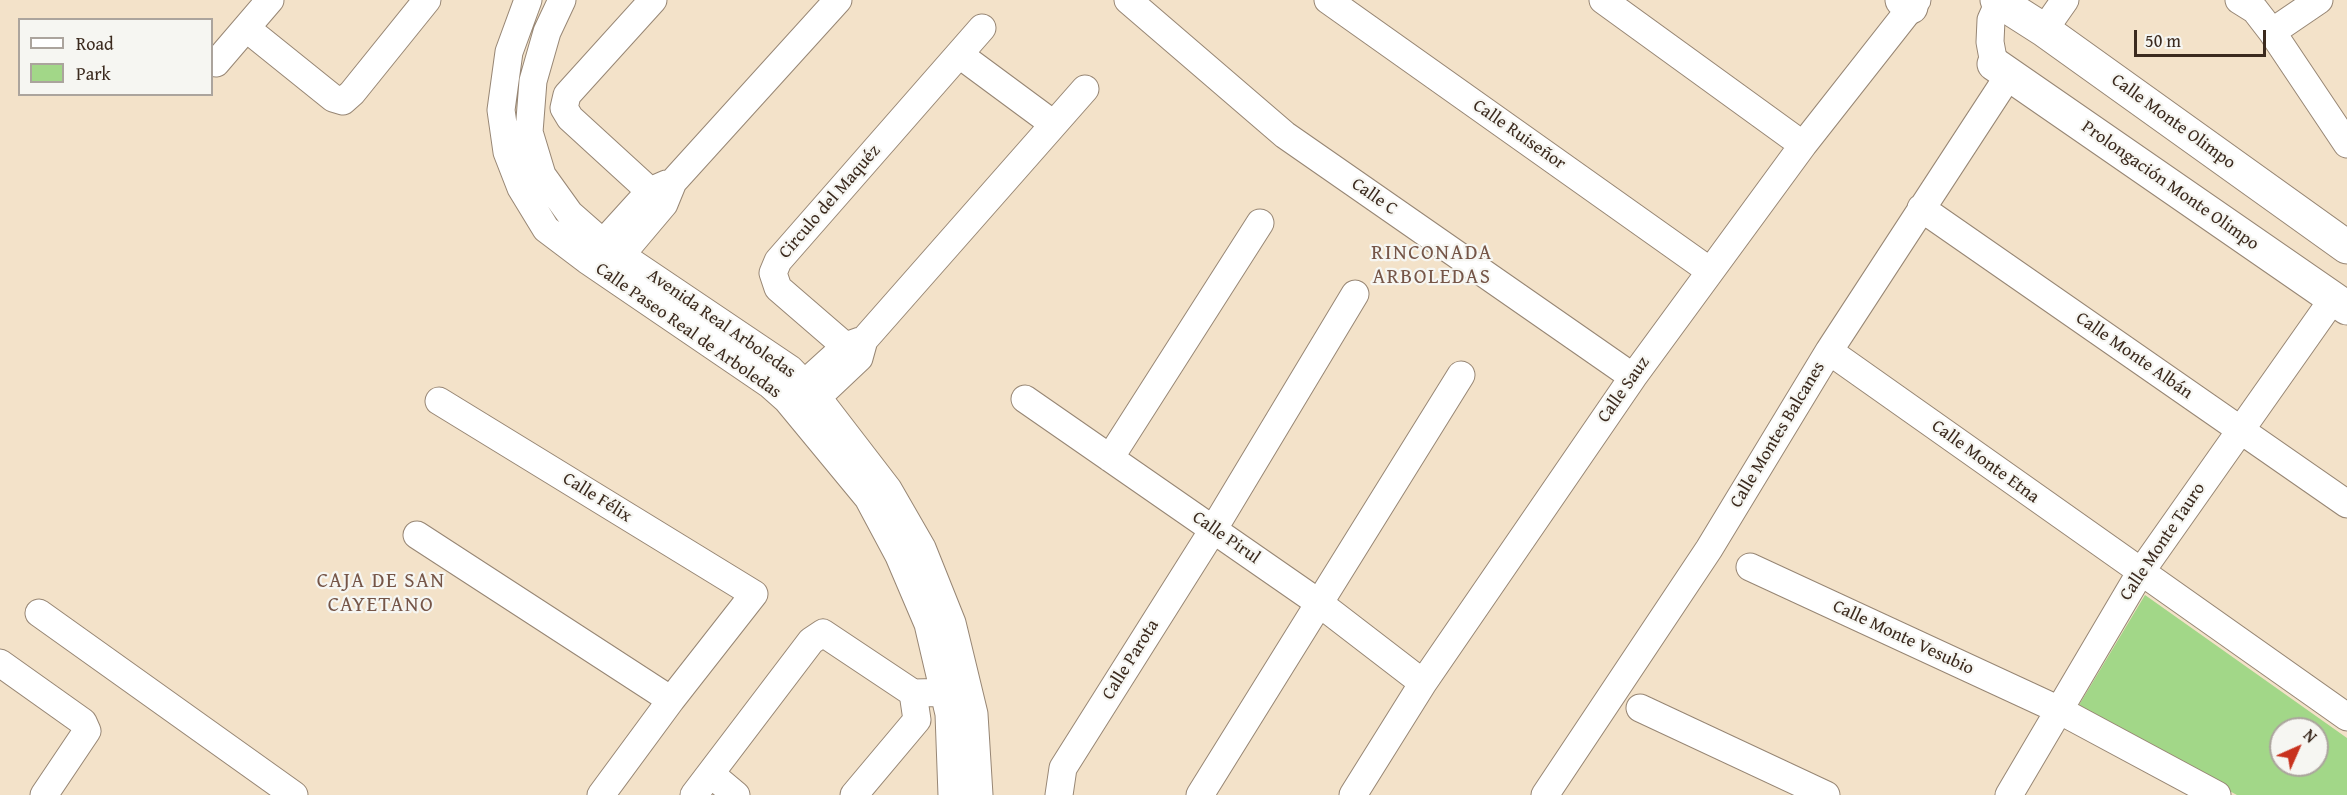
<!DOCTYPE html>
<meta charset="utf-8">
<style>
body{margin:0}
#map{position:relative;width:2347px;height:795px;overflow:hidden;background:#f3e2c9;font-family:"Gentium Book Plus",serif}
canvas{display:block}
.legend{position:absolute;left:18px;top:18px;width:195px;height:78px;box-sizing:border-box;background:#f6f6f2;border:2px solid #aba49d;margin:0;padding:8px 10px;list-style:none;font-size:18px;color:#3b2a1e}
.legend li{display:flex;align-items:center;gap:12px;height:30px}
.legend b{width:30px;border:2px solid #aba49d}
.north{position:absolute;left:2269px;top:717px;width:60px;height:60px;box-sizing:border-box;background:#f6f6f2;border:2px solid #aba49d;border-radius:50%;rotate:45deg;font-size:16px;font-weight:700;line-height:24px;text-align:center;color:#3b2a1e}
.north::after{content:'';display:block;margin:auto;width:21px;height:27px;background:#c8321e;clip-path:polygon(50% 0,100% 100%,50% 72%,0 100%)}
.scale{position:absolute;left:2134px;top:30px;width:132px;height:27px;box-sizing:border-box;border:3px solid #3b2a1e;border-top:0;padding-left:8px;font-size:18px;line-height:21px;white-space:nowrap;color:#3b2a1e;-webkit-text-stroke:4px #f6f6f2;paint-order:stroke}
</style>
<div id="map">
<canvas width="2347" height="795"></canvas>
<ul class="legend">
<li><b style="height:8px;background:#fff"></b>Road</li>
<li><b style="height:16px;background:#a2d788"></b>Park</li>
</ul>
<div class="north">N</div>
<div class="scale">50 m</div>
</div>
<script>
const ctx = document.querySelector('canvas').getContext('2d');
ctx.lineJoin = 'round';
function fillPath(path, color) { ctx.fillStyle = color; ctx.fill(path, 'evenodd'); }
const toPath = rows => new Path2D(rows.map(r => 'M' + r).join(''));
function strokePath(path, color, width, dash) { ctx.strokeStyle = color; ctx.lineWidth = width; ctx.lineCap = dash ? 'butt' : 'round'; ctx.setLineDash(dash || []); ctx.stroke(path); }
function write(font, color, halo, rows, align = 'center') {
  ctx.font = font + ' "Gentium Book Plus",serif'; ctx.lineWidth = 4.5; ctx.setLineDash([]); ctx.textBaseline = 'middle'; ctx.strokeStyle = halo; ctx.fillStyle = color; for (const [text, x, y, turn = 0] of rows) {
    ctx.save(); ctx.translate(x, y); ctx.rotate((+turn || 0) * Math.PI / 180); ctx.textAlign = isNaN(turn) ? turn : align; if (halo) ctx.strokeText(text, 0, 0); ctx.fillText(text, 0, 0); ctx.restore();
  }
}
const green = toPath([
 [2145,595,2347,738,2347,795,2237,795,2076,710],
 [2281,729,2317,729,2317,765,2281,765]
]);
const minor = toPath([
 [528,0,509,52,501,110,507,152,521,188,546,229,587,260,769,384,787,400,868,498,899,556,928,624,949,714,952,795],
 [562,0,547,32,533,81,529,132,542,175,570,214,603,243,790,369,818,398,888,489,922,548,952,623,974,714,979,795],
 [653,0,567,95,564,108,570,118,664,204],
 [1128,0,1285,135,1633,377],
 [1328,0,1710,271],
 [1603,0,1803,145],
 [2239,0,2255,10,2272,32,2347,144],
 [246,28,333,98,343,101,352,93,427,0],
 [2044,30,2065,0],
 [2272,32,2319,0],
 [960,55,1052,123],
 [216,63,270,0],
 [1994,64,1990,42,1991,20,1999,2],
 [1921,208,2347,504],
 [591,256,650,191,666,184],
 [610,268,664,204,673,182,838,0],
 [1829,351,2347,717],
 [859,358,778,288,773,273,778,261,982,28],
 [792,395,846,346,860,341],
 [1025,399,1319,603,1423,683],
 [439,401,754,594,671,700,601,795],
 [805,409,859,358,864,340,1085,89],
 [1110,458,1260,223],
 [417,535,671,700],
 [1750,567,2057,709,2217,795],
 [39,613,294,795],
 [0,663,83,722,87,731,44,795],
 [1640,708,1826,795],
 [711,774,736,795],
 [694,795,811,641,823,633,913,693,961,692],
 [854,795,917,720,913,693],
 [1059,795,1063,768,1213,530,1355,294],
 [1200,795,1461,375],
 [1353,795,1423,683,1633,377,1803,145,1917,0],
 [1545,795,1709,549,1829,351,2009,75],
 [2009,795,2140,573,2333,299]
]);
const major = toPath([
 [1902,0,1911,7],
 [1997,0,2044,30,2347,247],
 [1994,64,2347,308]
]);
const streetNames = [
 ["Calle Monte Olimpo",2173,122,36],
 ["Calle Ruiseñor",1519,135,35],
 ["Prolongación Monte Olimpo",2170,186,35],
 ["Calle C",1374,197,35],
 ["Circulo del Maquéz",830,202,-49],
 ["Avenida Real Arboledas",721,324,35],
 ["Calle Paseo Real de Arboledas",688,331,35],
 ["Calle Monte Albán",2134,356,35],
 ["Calle Sauz",1624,390,-55],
 ["Calle Montes Balcanes",1778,435,-59],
 ["Calle Monte Etna",1985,462,36],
 ["Calle Félix",597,498,32],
 ["Calle Pirul",1226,538,35],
 ["Calle Monte Tauro",2163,542,-56],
 ["Calle Monte Vesubio",1903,638,25],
 ["Calle Parota",1131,660,-58]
];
const quarterNames = [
 ["RINCONADA",1432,254],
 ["ARBOLEDAS",1432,278],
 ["CAJA DE SAN",381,582],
 ["CAYETANO",381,606]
];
fillPath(green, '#a2d788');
strokePath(minor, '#978674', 29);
strokePath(major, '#978674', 35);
strokePath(minor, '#fff', 27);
strokePath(major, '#fff', 33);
write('18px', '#3b2a1e', '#f6f6f2', streetNames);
ctx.letterSpacing = '1.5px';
write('21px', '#755547', '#f6f6f2', quarterNames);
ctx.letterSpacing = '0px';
</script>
